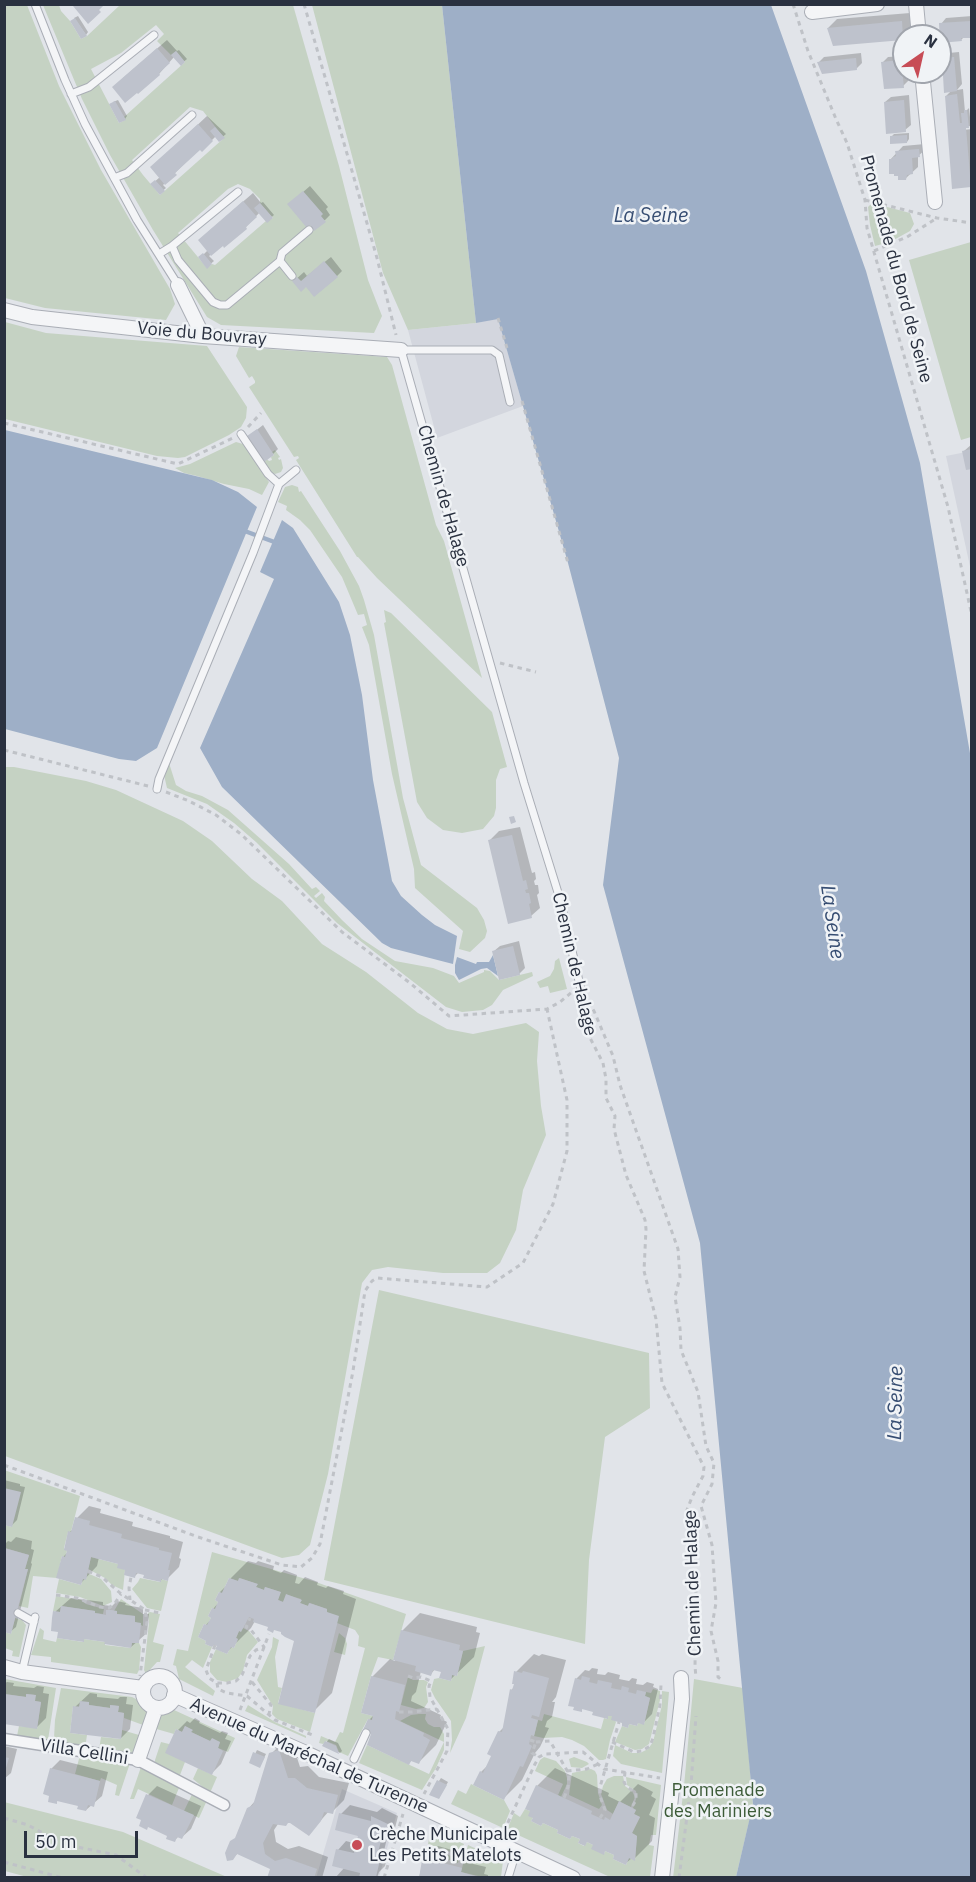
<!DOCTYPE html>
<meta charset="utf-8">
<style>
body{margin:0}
#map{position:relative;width:976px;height:1882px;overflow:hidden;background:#e1e4e9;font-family:"IBM Plex Sans",sans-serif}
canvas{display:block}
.frame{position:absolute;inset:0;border:6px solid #2a3140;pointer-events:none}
.north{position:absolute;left:892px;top:24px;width:60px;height:60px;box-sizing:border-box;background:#f0f3f6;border:2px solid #a1a5ad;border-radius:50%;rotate:34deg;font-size:16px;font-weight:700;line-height:24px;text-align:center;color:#2a3140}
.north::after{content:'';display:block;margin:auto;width:21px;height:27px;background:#c74c56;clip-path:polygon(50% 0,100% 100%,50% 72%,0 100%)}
.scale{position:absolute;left:24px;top:1831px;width:114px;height:27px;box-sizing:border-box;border:3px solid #2a3140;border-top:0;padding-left:8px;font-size:18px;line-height:21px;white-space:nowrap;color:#2a3140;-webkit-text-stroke:4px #f0f3f6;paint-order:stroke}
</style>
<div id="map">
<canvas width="976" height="1882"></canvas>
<div class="frame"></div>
<div class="north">N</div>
<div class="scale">50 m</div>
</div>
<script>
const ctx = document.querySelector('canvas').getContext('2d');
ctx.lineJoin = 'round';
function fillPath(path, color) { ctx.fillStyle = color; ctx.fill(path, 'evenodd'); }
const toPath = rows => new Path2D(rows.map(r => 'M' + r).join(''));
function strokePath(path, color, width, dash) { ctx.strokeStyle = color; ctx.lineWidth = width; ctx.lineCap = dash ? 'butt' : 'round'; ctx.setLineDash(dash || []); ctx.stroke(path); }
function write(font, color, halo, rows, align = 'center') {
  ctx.font = font + ' "IBM Plex Sans",sans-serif'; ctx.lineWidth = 5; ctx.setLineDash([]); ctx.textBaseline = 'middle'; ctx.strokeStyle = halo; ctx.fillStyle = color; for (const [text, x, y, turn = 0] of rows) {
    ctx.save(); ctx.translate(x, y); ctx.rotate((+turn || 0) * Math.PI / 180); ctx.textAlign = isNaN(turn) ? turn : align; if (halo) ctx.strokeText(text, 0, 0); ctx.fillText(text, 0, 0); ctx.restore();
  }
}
const built = toPath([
 [498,318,523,406,437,438,408,330,476,323],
 [971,451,971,571,946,456],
 [342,1789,397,1813,379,1877,316,1878]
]);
const green = toPath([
 [5,4,27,5,59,86,101,170,170,289,175,304,166,320,45,308,5,298],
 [43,5,59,5,61,11,70,21,81,39,87,36,120,5,293,5,339,166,368,280,382,316,374,333,221,325,207,317,153,230,110,155,82,99],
 [156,25,164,34,157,41,171,55,176,51,185,62,124,117,125,120,119,123,91,69,121,53],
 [190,107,203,111,224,138,160,195,143,175,132,160],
 [238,184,250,189,260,199,260,203,273,218,266,221,215,265,212,264,207,268,178,233,228,189],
 [312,5,442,5,476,323,408,330,383,273],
 [872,203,910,213,914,224,910,231,890,242,875,246,870,225,868,207],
 [971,242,971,437,961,440,909,260],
 [5,322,46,333,207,346,247,407,246,418,241,427,229,435,185,457,178,458,157,456,5,419],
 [239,347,387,357,392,365,436,525,444,541,482,678,377,578,358,557,357,557,296,460,299,458,298,456,294,457,249,387,255,383,255,381,252,376,249,378,236,356],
 [236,442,243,444,245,446,269,482,262,495,249,489,224,484,197,476,184,473,175,468,190,464],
 [275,450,280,457,278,458,279,460,281,459,283,468,281,472,275,474,271,473,264,462,267,459,269,461,272,460,271,457,274,455,272,452],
 [292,485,298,487,299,492,301,491,340,551,359,586,364,600,374,635,403,798,421,865,477,908,484,920,487,931,485,938,470,952,459,949,463,931,415,888,414,869,392,774,369,645,362,627,367,625,364,614,358,615,342,577,310,530,300,520,286,510,287,506,278,502,285,487],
 [384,610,391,613,492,712,507,767,500,769,496,780,496,808,494,816,483,829,462,833,443,830,427,818,417,802,384,623,386,622],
 [169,763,176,785,186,791,202,796,228,810,289,864,312,889,316,887,320,891,314,896,316,898,322,893,325,897,324,901,342,920,362,939,395,961,433,968,454,976,459,983,484,972,484,970,490,971,499,980,532,972,533,976,503,990,492,1005,483,1010,462,1012,446,1007,337,923,256,842,234,823,207,804,167,788,164,775],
 [5,767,14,767,86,781,116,790,183,821,212,841,252,879,282,901,322,944,366,972,418,1013,447,1029,473,1034,526,1023,539,1032,537,1061,541,1106,546,1135,523,1190,516,1230,500,1263,487,1273,443,1273,388,1267,372,1270,362,1283,328,1474,310,1545,299,1555,282,1558,257,1549,5,1456],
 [559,958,567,989,550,993,548,986,540,988,537,982,550,976,554,969,555,961],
 [379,1290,649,1353,650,1408,605,1437,589,1560,585,1644,324,1580],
 [4,1470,80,1496,71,1532,68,1532,64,1548,67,1551,65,1557,62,1556,57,1578,33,1576,28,1608,19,1606,28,1569,25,1569,29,1555,5,1548,5,1525,12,1527,5,1488],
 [212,1552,313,1581,406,1614,393,1660,378,1657,371,1676,361,1713,373,1716,372,1720,368,1719,348,1756,339,1752,336,1745,326,1741,323,1744,319,1743,321,1736,335,1742,340,1732,343,1733,365,1648,358,1646,359,1636,355,1630,337,1623,327,1612,327,1609,310,1603,308,1606,300,1603,301,1599,287,1595,283,1602,278,1600,280,1592,265,1587,264,1590,256,1587,257,1584,240,1578,238,1581,229,1578,222,1593,219,1592,215,1600,218,1602,215,1609,212,1608,208,1616,211,1618,207,1625,204,1624,198,1637,206,1641,205,1644,212,1647,203,1668,192,1660,185,1667,215,1691,213,1696,179,1679,176,1666,173,1665,177,1649,188,1651],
 [91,1557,118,1564,125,1570,123,1590,112,1585,105,1578,88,1569],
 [87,1573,101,1579,111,1591,112,1602,103,1606,80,1597,56,1593,59,1579,81,1585,83,1579,86,1579],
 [140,1578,160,1582,161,1579,168,1581,161,1611,147,1608,132,1589,138,1582],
 [56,1596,81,1600,86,1604,104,1609,103,1614,95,1613,95,1611,61,1606,60,1612,53,1611],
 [121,1599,143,1614,143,1626,135,1622,135,1616,117,1614,117,1611,114,1611],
 [150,1612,160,1614,153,1642,164,1645,160,1662,157,1662,146,1674,144,1670,149,1622,148,1613],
 [15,1618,22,1620,26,1625,19,1657,12,1656,13,1651,5,1648,4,1632,11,1634],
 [40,1628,44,1631,43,1639,56,1642,57,1638,83,1642,84,1639,105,1642,105,1645,131,1648,132,1643,139,1643,141,1647,139,1670,137,1674,51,1662,51,1657,31,1655],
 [243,1628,249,1631,258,1642,247,1655,243,1671,238,1678,227,1682,217,1680,210,1672,210,1662,216,1649,227,1654,231,1647,234,1648,238,1639,236,1638,239,1631],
 [339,1633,345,1638,347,1644,345,1655,334,1652],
 [273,1637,279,1640,275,1657,278,1687,282,1688,278,1703,315,1713,310,1732,277,1719,272,1714,273,1706,257,1680,272,1647],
 [485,1646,466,1718,450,1753,452,1740,451,1721,435,1698,431,1690,434,1679,439,1678,451,1681,452,1675,457,1676,463,1651],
 [408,1677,413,1680,424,1680,428,1682,426,1687,428,1702,424,1708,416,1709,401,1705],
 [5,1679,56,1688,48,1740,42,1743,17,1736,19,1726,37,1728,41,1702,35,1701,35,1695,27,1694,26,1697,5,1694],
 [694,1679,743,1688,753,1805,736,1877,673,1878,684,1786],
 [61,1688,132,1697,136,1699,148,1713,143,1725,124,1718,124,1713,118,1712,119,1706,110,1705,110,1708,89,1705,73,1707,70,1733,87,1735,85,1748,58,1746,54,1738,55,1720],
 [653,1689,660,1691,660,1700,649,1744,642,1749,635,1750,615,1742,622,1726,628,1728,629,1724,637,1726,638,1723,644,1724,650,1698,645,1696,646,1692,651,1693],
 [662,1691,669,1692,662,1773,621,1764,613,1756,615,1745,632,1753,640,1753,648,1749,653,1742,662,1705],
 [248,1705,275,1722,306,1736,306,1738,245,1711],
 [174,1710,235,1738,228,1752,218,1748,220,1742,210,1741,191,1732,192,1730,185,1726,182,1732,176,1729,174,1734,153,1728,159,1715,165,1715],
 [419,1714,426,1714,425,1719,428,1724,434,1727,440,1727,444,1734,444,1750,436,1768,422,1790,359,1763,367,1745,429,1774,444,1742,400,1721,411,1715],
 [544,1714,601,1729,604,1718,607,1719,608,1716,612,1716,616,1722,610,1740,606,1759,603,1760,599,1760,584,1746,572,1740,562,1737,543,1738,534,1736,538,1720,542,1721],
 [122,1730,139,1735,132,1755,99,1750,101,1737,121,1739],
 [161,1742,169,1744,185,1762,180,1775,168,1773,155,1767,155,1760],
 [80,1755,130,1763,119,1796,115,1795,117,1785,101,1778,100,1781,75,1774],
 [544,1757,556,1761,565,1771,567,1778,567,1784,561,1797,558,1795,563,1784,535,1771,540,1760],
 [574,1757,587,1762,589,1764,582,1768,571,1767,569,1759],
 [141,1767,181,1783,172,1805,138,1789,134,1799,130,1799],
 [198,1768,217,1777,210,1793,193,1779],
 [591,1769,595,1771,597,1775,598,1793,602,1805,599,1809,569,1795,572,1773],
 [614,1776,623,1776,625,1786,632,1791,635,1797,631,1807,619,1802,613,1814,607,1810,601,1794,603,1786,607,1779],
 [626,1777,661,1785,656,1835,651,1835,649,1845,654,1846,650,1877,610,1877,507,1830,514,1813,520,1817,525,1809,530,1811,533,1818,531,1821,541,1826,543,1823,558,1830,557,1833,570,1839,572,1836,580,1839,578,1843,584,1846,587,1842,593,1845,604,1854,605,1851,614,1855,613,1859,626,1865,629,1858,635,1860,637,1836,632,1833,640,1817,634,1814,636,1810,633,1808,637,1796,636,1791,627,1785],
 [471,1784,504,1800,510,1811,503,1828,451,1804,458,1790,466,1794],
 [194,1790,208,1798,199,1818,184,1811],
 [4,1802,123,1832,227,1877,31,1878,5,1871],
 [431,1829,464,1844,460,1855,428,1844],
 [468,1845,503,1861,501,1877,478,1877,478,1876,461,1872],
 [427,1847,459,1859,458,1863,425,1852]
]);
const water = toPath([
 [442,5,771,5,866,271,920,463,971,759,971,1877,736,1877,753,1804,700,1243,603,885,619,758,568,563,498,319,476,323],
 [5,430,212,480,238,492,257,507,157,748,136,761,119,759,5,729],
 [282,520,293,528,339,602,350,635,362,695,373,780,392,881,401,896,422,915,435,925,457,936,453,964,391,948,382,943,222,787,200,748,274,579,260,572],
 [493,955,498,976,487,968,481,969,459,980,455,973,455,965,457,957,476,964,477,962,489,962]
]);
const shadow = toPath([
 [910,13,912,30,903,39,828,28,837,19],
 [78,16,88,32,86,35,74,18],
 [972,16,972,36,964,37,961,40,941,24,946,18],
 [167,40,177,51,179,50,187,59,181,64,174,57,159,74,123,78],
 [959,52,962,84,957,90,963,89,965,112,969,108,971,126,954,128,954,131,972,129,972,184,954,187,946,96,952,90,946,91,943,59,949,53],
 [861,53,862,63,856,69,819,62,824,57],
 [904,56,904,72,908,72,909,80,903,86,883,62,888,57],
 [909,95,911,125,905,130,885,102,891,97],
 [118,100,127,116,125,119,113,102],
 [207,116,226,134,219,140,216,136,202,150,200,148,163,185,166,188,160,193,152,184,160,177,161,159],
 [909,133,909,139,907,142,891,137,894,134],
 [925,144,925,150,918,156,918,167,906,178,890,160,903,146],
 [310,186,328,207,326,209,330,215,325,220,310,223,295,199],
 [253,193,261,203,263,202,274,215,268,220,260,212,246,227,225,246,223,244,209,256,214,261,207,267,200,258,208,250,208,232],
 [331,257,342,271,337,276,306,285,294,281,304,272,307,276],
 [263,425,278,449,273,454,249,436],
 [972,444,972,467,964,451],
 [520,827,532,873,535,872,536,879,534,881,535,885,538,885,539,893,537,895,540,908,531,916,490,840,499,831],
 [519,941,525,968,519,974,494,951,500,946],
 [4,1480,20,1484,20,1486,25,1487,17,1520,11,1526,4,1524],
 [89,1506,101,1509,100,1513,133,1522,132,1526,170,1536,170,1538,183,1542,179,1558,181,1559,179,1567,167,1579,163,1578,160,1581,139,1572,135,1576,120,1563,99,1557,97,1566,81,1583,63,1557,68,1552,70,1532,74,1528,77,1518],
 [16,1537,32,1541,31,1549,34,1550,31,1563,32,1564,16,1627,10,1632,4,1630,4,1545,8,1541,11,1542],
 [248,1561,256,1563,258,1561,274,1566,273,1570,281,1573,284,1570,297,1575,295,1583,299,1584,305,1577,318,1582,317,1585,326,1588,328,1586,344,1591,343,1594,356,1599,332,1693,314,1711,296,1640,283,1631,255,1621,251,1628,227,1652,219,1645,206,1625,213,1617,213,1609,220,1601,217,1600,220,1592,227,1585,230,1579],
 [71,1598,103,1602,103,1605,112,1606,117,1601,126,1603,125,1605,143,1608,143,1614,149,1614,147,1633,131,1647,106,1641,85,1638,83,1640,59,1631,55,1612],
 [420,1613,477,1627,476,1632,480,1633,474,1657,451,1679,442,1671,435,1669,431,1674,421,1671,416,1692,412,1696,411,1701,441,1715,440,1718,447,1722,436,1745,418,1763,412,1760,409,1763,373,1733,369,1720,374,1715,372,1677,390,1659,395,1661,402,1631],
 [534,1654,539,1656,542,1654,566,1660,556,1697,552,1702,555,1702,552,1717,547,1721,545,1727,549,1728,540,1747,535,1753,522,1780,504,1798,475,1784,481,1772,489,1764,499,1732,504,1727,511,1690,515,1687,516,1672],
 [592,1668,598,1669,597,1674,605,1675,608,1672,620,1675,619,1679,629,1681,632,1678,637,1679,636,1684,643,1685,647,1682,654,1684,653,1687,658,1689,652,1714,643,1723,630,1723,627,1726,614,1715,610,1714,607,1717,595,1711,584,1708,581,1710,576,1679,585,1670,589,1671],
 [7,1682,14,1683,13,1686,34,1688,37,1686,44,1687,43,1693,49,1694,46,1718,37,1727,4,1723,4,1684],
 [90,1693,97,1694,97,1697,118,1699,120,1697,127,1697,126,1704,133,1705,130,1729,121,1738,75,1707],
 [195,1718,200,1721,199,1723,220,1733,222,1731,228,1733,225,1739,231,1741,221,1764,212,1773,178,1730,187,1721,190,1723],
 [291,1739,300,1767,308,1766,319,1777,349,1783,344,1800,332,1812,329,1811,309,1834,291,1822,278,1824,274,1830,276,1842,288,1849,299,1846,328,1857,322,1878,269,1878,272,1868,238,1853,232,1859,237,1836,248,1809,256,1800,271,1754,283,1742],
 [329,1739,338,1743,342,1751,340,1753,324,1745],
 [4,1746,17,1749,11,1773,4,1779],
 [257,1750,266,1754,260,1766,251,1762],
 [60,1760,108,1772,102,1796,86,1810,80,1805,59,1800,56,1802,51,1769],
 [555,1768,609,1793,608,1796,620,1802,638,1784,653,1792,651,1796,656,1799,649,1815,655,1818,652,1841,634,1859,632,1858,626,1863,616,1854,560,1829,537,1786],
 [441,1778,448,1782,439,1798,439,1781],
 [157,1786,201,1806,191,1829,182,1837,179,1836,174,1841,169,1835,138,1817,148,1795],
 [350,1805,377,1812,382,1808,398,1816,394,1832,387,1838,384,1851,388,1852,385,1866,379,1872,377,1878,335,1878,345,1867,338,1850,346,1841,357,1844,359,1837,341,1814],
 [438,1846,452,1850,451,1854,470,1859,469,1863,486,1867,484,1874,488,1875,488,1878,419,1878,423,1861]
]);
const stream = toPath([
 [242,530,277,543]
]);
const building = toPath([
 [74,4,105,4,99,10,101,12,88,24,73,6],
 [75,18,87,36,81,39,70,21],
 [902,21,903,40,833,46,827,28],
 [972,21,972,38,961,38,962,41,940,43,939,23],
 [157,48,170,63,159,73,160,75,138,94,137,93,125,103,112,87],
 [176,51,185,62,181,66,171,55],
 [954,57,957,91,944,93,942,58],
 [856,58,857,70,822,74,817,62],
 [901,60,904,88,884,89,881,62],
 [957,94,960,123,962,123,961,113,964,113,964,110,967,110,969,128,966,128,971,187,952,189,945,96],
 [904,100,906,132,886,134,884,102],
 [115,101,126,120,119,123,109,104],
 [198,124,213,141,202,152,200,150,175,173,177,175,165,185,150,167],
 [215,127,225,138,219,142,210,131],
 [907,135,907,143,890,144,890,136],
 [919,149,920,157,912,158,913,174,907,175,906,180,898,180,898,176,894,176,894,174,889,174,889,159,892,159,893,157,896,156,895,151],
 [155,180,165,191,160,195,150,184],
 [303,191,323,214,321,216,326,222,314,231,310,225,307,228,287,204],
 [243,201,257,217,246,227,247,229,224,248,223,246,211,256,198,240],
 [260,203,273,218,267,223,254,208],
 [203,253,212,264,207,269,198,257],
 [324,261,338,277,314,297,306,287,301,292,292,281,297,277,301,281],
 [257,429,274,455,264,462,247,436],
 [972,449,972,469,966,470,962,451],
 [514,816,516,822,511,824,509,817],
 [512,835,523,881,526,880,528,889,525,890,526,893,529,893,531,903,529,904,532,918,508,924,488,840],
 [513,946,520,975,499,980,492,951],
 [4,1488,21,1492,12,1527,4,1525],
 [75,1517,90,1521,89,1525,122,1534,121,1538,159,1548,159,1550,172,1553,168,1570,170,1570,168,1581,161,1579,161,1582,143,1578,144,1575,136,1573,135,1578,124,1575,125,1570,117,1568,118,1564,91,1557,86,1580,83,1579,81,1585,56,1578,62,1556,65,1557,67,1551,64,1550,68,1531,71,1532],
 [4,1548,29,1555,25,1569,28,1569,11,1634,4,1632],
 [229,1578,238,1581,239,1578,258,1584,256,1587,264,1590,265,1587,281,1592,278,1600,283,1602,286,1594,302,1600,300,1603,308,1606,309,1603,327,1609,327,1612,339,1616,315,1713,278,1704,294,1641,285,1637,281,1634,281,1632,274,1630,273,1633,267,1630,268,1627,253,1622,254,1619,249,1617,241,1632,239,1631,236,1638,238,1639,234,1648,231,1647,227,1654,215,1649,217,1646,214,1645,212,1647,205,1644,206,1641,198,1637,204,1624,207,1625,211,1618,208,1616,212,1608,215,1609,218,1602,215,1600,219,1592,222,1593],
 [61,1606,95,1611,95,1613,106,1615,106,1610,111,1610,117,1611,117,1614,135,1616,135,1622,141,1623,139,1643,132,1643,131,1648,104,1644,105,1642,84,1639,84,1642,57,1638,58,1632,51,1631,52,1618,53,1611,60,1612],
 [401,1630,460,1645,459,1650,463,1651,457,1676,452,1675,451,1681,439,1678,441,1672,433,1670,431,1676,415,1671,416,1666,393,1660],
 [514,1671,522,1673,523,1671,549,1678,539,1717,532,1715,531,1718,538,1720,534,1736,531,1735,529,1744,532,1746,523,1767,520,1766,504,1800,473,1785,480,1771,483,1773,491,1756,487,1754,498,1731,502,1732,510,1689,512,1690,514,1684,512,1684],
 [371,1676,405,1685,399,1712,396,1711,395,1719,424,1733,423,1736,430,1740,419,1764,411,1761,409,1765,367,1745,371,1734,363,1730,368,1719,372,1720,373,1716,361,1713],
 [582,1676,590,1678,589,1682,597,1684,598,1680,612,1683,611,1688,621,1690,622,1686,629,1688,628,1692,636,1694,637,1690,646,1692,645,1696,650,1698,644,1725,638,1723,637,1726,629,1724,628,1728,622,1726,622,1723,611,1720,612,1716,608,1716,608,1719,592,1715,593,1712,582,1709,582,1712,573,1710,574,1707,568,1706,575,1678,581,1680],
 [4,1694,26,1697,26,1694,36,1695,35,1701,41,1702,37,1729,4,1724],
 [80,1701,89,1702,89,1705,110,1708,110,1705,119,1706,118,1712,124,1713,121,1739,70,1733,73,1706,79,1707],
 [185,1726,193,1730,191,1732,210,1741,212,1738,220,1742,218,1748,223,1751,212,1775,165,1753,176,1729,182,1732],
 [325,1741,336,1746,339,1754,322,1746],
 [279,1750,288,1778,295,1778,307,1788,338,1795,333,1814,324,1812,321,1821,309,1836,290,1823,288,1823,286,1826,273,1824,263,1843,265,1854,275,1861,286,1858,317,1869,314,1878,267,1878,270,1869,237,1854,233,1860,227,1861,225,1853,230,1841,235,1838,247,1808,253,1805,269,1753],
 [253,1752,265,1757,260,1768,249,1763],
 [4,1757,9,1758,5,1771,4,1771],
 [50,1768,100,1781,94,1807,88,1805,86,1811,77,1809,78,1806,57,1801,57,1804,48,1802,49,1796,43,1794],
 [437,1780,447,1785,439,1799,429,1795],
 [536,1785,592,1811,591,1814,604,1820,605,1817,610,1820,619,1801,636,1810,634,1814,640,1817,632,1833,637,1836,635,1861,629,1858,626,1865,613,1859,614,1855,605,1851,604,1855,591,1849,593,1845,587,1842,585,1846,578,1843,580,1839,572,1836,570,1839,557,1833,558,1830,543,1823,541,1826,531,1821,533,1818,528,1816,530,1811,525,1809],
 [146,1794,194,1815,182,1839,177,1837,175,1842,166,1839,167,1836,148,1827,147,1830,139,1826,141,1820,136,1818],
 [339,1813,371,1821,371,1816,390,1825,385,1842,381,1841,376,1860,380,1860,376,1877,359,1878,360,1873,332,1866,336,1849,354,1853,358,1836,335,1830],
 [428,1854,444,1858,443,1863,462,1868,461,1872,482,1878,419,1878,422,1860,426,1861]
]);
const path = toPath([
 [304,4,377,258,396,335],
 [793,4,808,51,836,119,847,143,865,200,867,228,948,507,972,616],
 [865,200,937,218,972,223],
 [874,251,907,237,937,218],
 [498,318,507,348],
 [522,401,568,563],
 [4,423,178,464,233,438],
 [248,427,261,413],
 [500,663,536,672],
 [4,750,148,786],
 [166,792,189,801,216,815,242,835,342,932,410,983,449,1016,547,1009,560,1002,572,992],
 [588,1002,594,1011,613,1056,620,1085,678,1249,680,1277,675,1297,680,1328,681,1350,698,1392,706,1446,714,1463,712,1484,701,1506,712,1545,716,1603,711,1631,718,1661,718,1677,722,1680],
 [585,1004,588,1018,588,1034,603,1063,606,1079,606,1098,615,1116,614,1129,626,1175,645,1220,646,1229,644,1271,656,1319,662,1383,704,1467,703,1476,692,1497,687,1510,696,1588,695,1667,696,1677],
 [4,1465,198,1537,282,1565,301,1567,312,1558,320,1544,353,1371,365,1291,372,1281,377,1278,487,1287,523,1263,553,1204,567,1151,567,1100,547,1009],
 [88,1571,102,1577,120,1593,145,1610,147,1622,140,1676],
 [56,1595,77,1598,100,1607,109,1608,115,1603,121,1594],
 [130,1600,129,1588,131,1577],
 [145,1610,160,1613],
 [215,1645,206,1670,209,1678,217,1683,227,1683,236,1681,242,1675,250,1656,256,1650,264,1647,251,1630,246,1627,250,1618],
 [408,1676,413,1678,421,1677,431,1681,429,1686,430,1697,448,1729,447,1751,424,1794],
 [252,1682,271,1705,269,1714],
 [217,1683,218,1689,227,1693,247,1696,275,1720,315,1736],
 [240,1710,269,1634],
 [399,1712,412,1712,437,1709],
 [530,1740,536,1742,532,1753,539,1757],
 [536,1742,550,1741,569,1774,568,1787,564,1798],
 [612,1742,634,1752,642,1751,650,1746,653,1738,660,1705,661,1684],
 [567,1771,587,1769,598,1764],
 [625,1772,624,1782,626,1786,636,1793,636,1800,632,1807],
 [4,1818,28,1825,63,1844,116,1855,147,1878],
 [600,1818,605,1810,600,1796,600,1787,619,1722],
 [504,1831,535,1764,539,1757,545,1754,583,1752,604,1769,660,1778],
 [4,1862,63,1878],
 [384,1878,403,1814],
 [679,1878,691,1785,696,1716]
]);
const service = toPath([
 [35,4,65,80,85,124,137,220,178,285],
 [71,94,89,87,154,35],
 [114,178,127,173,192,115],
 [172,246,178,260,213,302,220,305,227,305,280,261,282,253,309,230],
 [159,254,172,246,238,192],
 [280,261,292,276],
 [510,402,499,355,492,350,401,350,524,783,560,899,582,994],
 [241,434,268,474,279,484],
 [157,789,159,779,253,553,279,484,296,470],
 [18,1613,34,1622],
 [22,1672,35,1617],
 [354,1759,366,1733],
 [508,1878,516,1852]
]);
const pedestrian = toPath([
 [4,1739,138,1760,224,1805]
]);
const minor = toPath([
 [916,4,919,36],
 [812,12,877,4],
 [922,72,935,202],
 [178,285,203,336],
 [4,310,32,317,203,336,401,350],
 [4,1667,22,1672,143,1688],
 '143 1692a16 16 0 1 1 32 0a16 16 0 1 1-32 0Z',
 [174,1695,306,1753,573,1878],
 [138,1760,156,1708],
 [662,1878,682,1699,681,1678]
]);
const markers = [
 [357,1845,6,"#c74c56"]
];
const streetNames = [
 ["Promenade du Bord de Seine",896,269,75],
 ["Voie du Bouvray",202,334,5],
 ["Chemin de Halage",443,496,74],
 ["Chemin de Halage",574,964,77],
 ["Chemin de Halage",693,1583,-92],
 ["Villa Cellini",84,1752,9],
 ["Avenue du Maréchal de Turenne",309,1756,24]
];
const parkNames = [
 ["Promenade",718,1791],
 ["des Mariniers",718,1812]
];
const poiNames = [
 ["Crèche Municipale",369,1835],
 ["Les Petits Matelots",369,1856]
];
const waterNames = [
 ["La Seine",651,216],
 ["La Seine",832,922,82],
 ["La Seine",896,1403,-89]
];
fillPath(built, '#d3d6de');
fillPath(green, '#c5d2c3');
fillPath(water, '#9eafc7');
fillPath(shadow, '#0003');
strokePath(stream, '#9eafc7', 4.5);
fillPath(building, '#bec2cc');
strokePath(service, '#aaaeb6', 9);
strokePath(pedestrian, '#aaaeb6', 13);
strokePath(minor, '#aaaeb6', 16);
strokePath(path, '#bfc2c7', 3, [4.5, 4.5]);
strokePath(service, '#f4f5f7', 7);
strokePath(pedestrian, '#f4f5f7', 10);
strokePath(minor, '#f4f5f7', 14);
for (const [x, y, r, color] of markers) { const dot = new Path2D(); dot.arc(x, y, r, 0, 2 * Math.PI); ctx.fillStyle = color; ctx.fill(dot); strokePath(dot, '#f0f3f6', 2); }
write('18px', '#2a3140', '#f0f3f6', streetNames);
write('18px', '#3c5b38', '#f0f3f6', parkNames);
write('18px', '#2a3140', '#f0f3f6', poiNames, 'left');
write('italic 20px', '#364d72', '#f0f3f6', waterNames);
</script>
